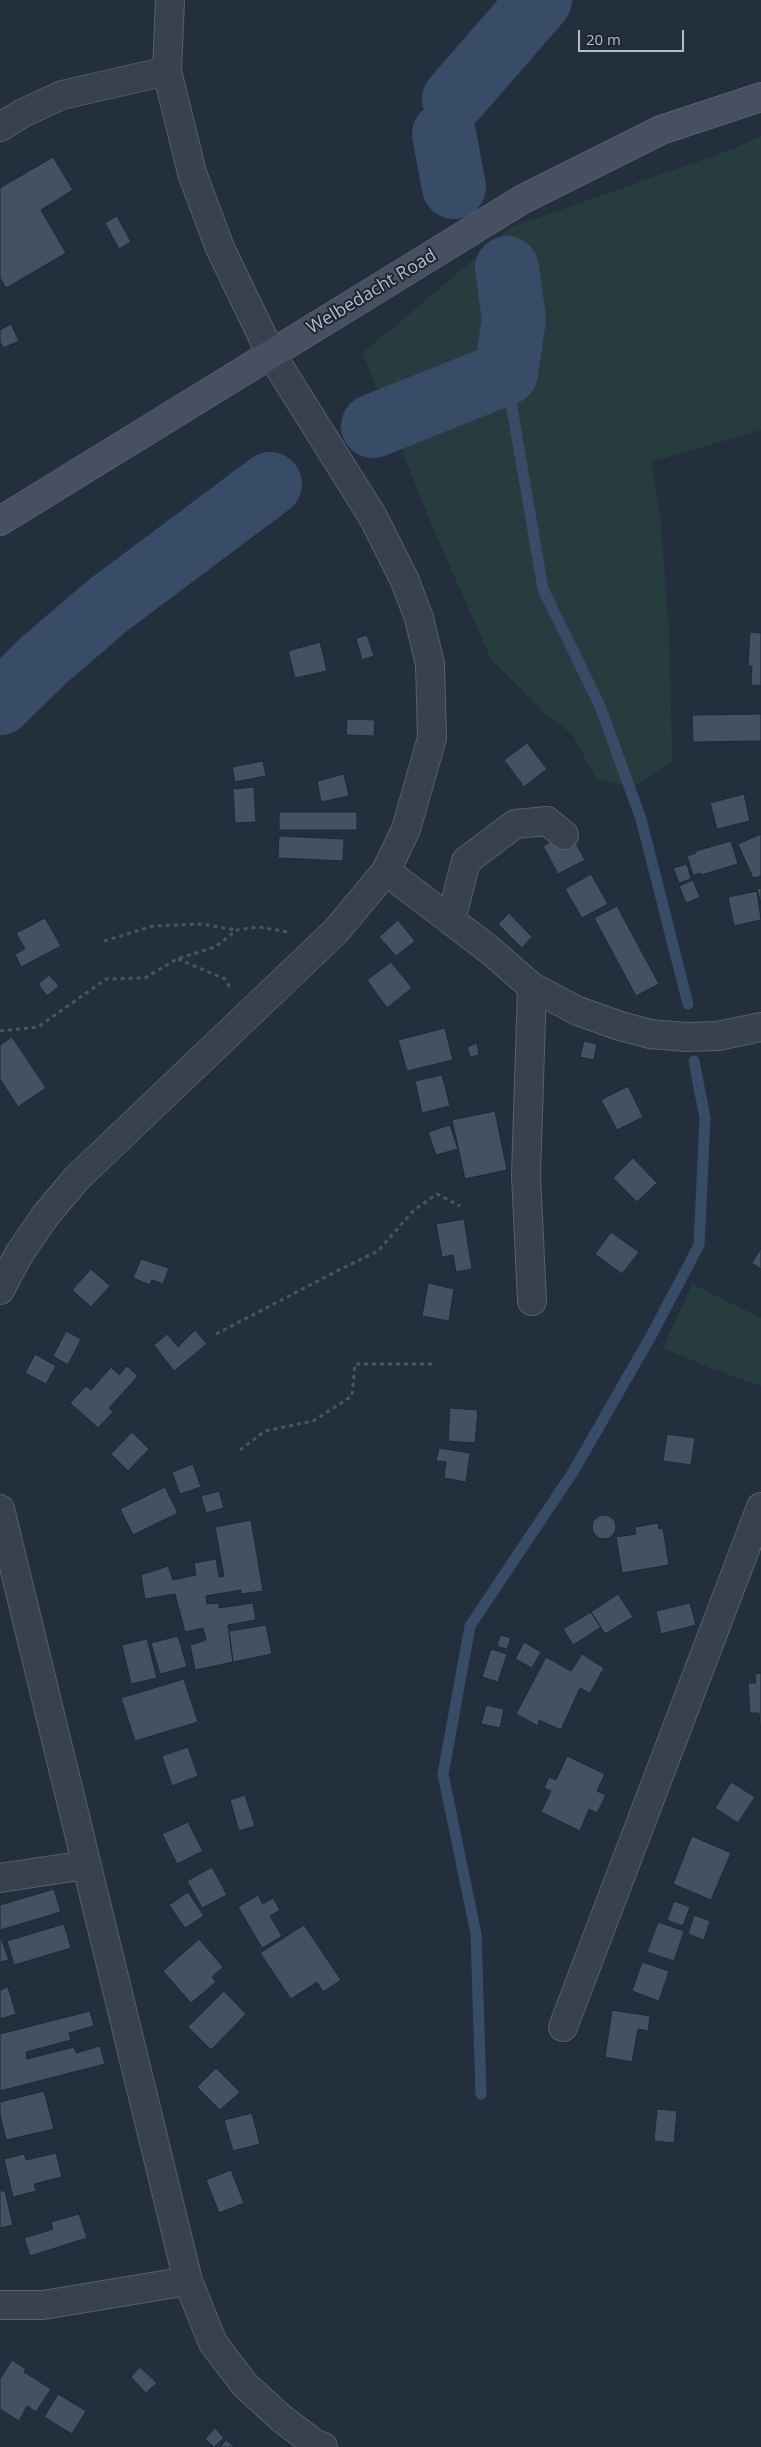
<!DOCTYPE html>
<style>
body{margin:0}
#map{position:relative;width:761px;height:2447px;overflow:hidden;background:#242f3e;font-family:"Open Sans",sans-serif}
canvas{display:block}
.scale{position:absolute;left:578px;top:30px;width:106px;height:22px;box-sizing:border-box;border:2px solid #b4bcc9;border-top:0;padding-left:6px;font-size:15px;line-height:18px;white-space:nowrap;color:#b4bcc9;-webkit-text-stroke:4px #1d2633;paint-order:stroke}
</style>
<div id="map">
<canvas width="761" height="2447"></canvas>
<div class="scale">20 m</div>
</div>
<script>
const ctx = document.querySelector('canvas').getContext('2d');
ctx.lineJoin = 'round';
function fillPath(path, color) { ctx.fillStyle = color; ctx.fill(path, 'evenodd'); }
const toPath = rows => new Path2D(rows.map(r => 'M' + r).join(''));
function strokePath(path, color, width, dash) { ctx.strokeStyle = color; ctx.lineWidth = width; ctx.lineCap = dash ? 'butt' : 'round'; ctx.setLineDash(dash || []); ctx.stroke(path); }
function write(font, color, halo, rows, align = 'center') {
  ctx.font = font + ' "Open Sans",sans-serif'; ctx.lineWidth = 4; ctx.setLineDash([]); ctx.textBaseline = 'middle'; ctx.strokeStyle = halo; ctx.fillStyle = color; for (const [text, x, y, turn = 0] of rows) {
    ctx.save(); ctx.translate(x, y); ctx.rotate((+turn || 0) * Math.PI / 180); ctx.textAlign = isNaN(turn) ? turn : align; if (halo) ctx.strokeText(text, 0, 0); ctx.fillText(text, 0, 0); ctx.restore();
  }
}
const green = toPath([
 [761,136,761,430,651,462,661,521,670,647,672,761,633,787,596,779,573,735,542,711,491,659,433,528,363,353,512,227,736,148],
 [692,1284,761,1318,761,1386,710,1368,663,1348]
]);
const stream = toPath([
 [506,373,543,589,600,706,641,819,688,1004],
 [481,2094,476,1934,443,1774,470,1626,573,1472,651,1336,699,1245,705,1118,694,1061]
]);
const river = toPath([
 [454,99,540,0],
 [444,134,454,187],
 [373,426,506,373,514,319,507,268],
 [0,703,43,661,107,606,270,484]
]);
const building = toPath([
 [53,157,73,190,41,210,66,253,6,288,0,278,0,188,53,157],
 [117,216,131,242,119,249,105,223,117,216],
 [11,324,19,341,3,348,0,342,0,330,11,324],
 [750,632,761,633,761,686,751,685,752,666,748,666,750,632],
 [367,635,374,656,362,660,356,638,367,635],
 [320,642,327,671,295,678,288,651,320,642],
 [761,714,761,741,693,742,692,715,761,714],
 [347,719,375,720,374,736,346,735,347,719],
 [527,743,547,769,524,787,504,760,527,743],
 [263,761,266,776,235,782,232,767,263,761],
 [344,774,349,796,321,802,317,781,344,774],
 [254,787,256,822,235,823,233,789,254,787],
 [744,794,750,821,717,829,710,803,744,794],
 [279,812,357,812,357,830,279,830,279,812],
 [570,832,585,860,558,874,543,846,570,832],
 [761,834,761,876,753,878,738,844,761,834],
 [279,836,344,839,343,861,278,858,279,836],
 [731,841,738,864,701,875,700,873,693,875,687,856,696,853,696,851,731,841],
 [687,864,691,879,679,883,673,868,687,864],
 [591,874,608,904,582,918,565,889,591,874],
 [693,880,700,897,686,903,679,886,693,880],
 [761,888,761,904,757,889,761,888],
 [757,891,761,920,734,926,728,897,757,891],
 [617,906,659,984,636,996,594,918,617,906],
 [509,913,532,937,522,948,498,924,509,913],
 [45,918,61,946,21,967,15,954,25,949,16,933,45,918],
 [398,920,415,941,396,956,379,937,398,920],
 [391,962,412,988,387,1008,367,980,391,962],
 [49,975,59,986,47,996,38,984,49,975],
 [445,1028,453,1060,407,1071,398,1040,445,1028],
 [12,1037,46,1088,18,1107,0,1079,0,1045,12,1037],
 [584,1041,597,1044,594,1060,580,1057,584,1041],
 [477,1043,479,1055,470,1057,467,1047,477,1043],
 [442,1075,450,1106,422,1113,415,1081,442,1075],
 [628,1086,643,1117,617,1130,601,1100,628,1086],
 [495,1111,507,1170,465,1179,452,1120,495,1111],
 [450,1125,458,1149,436,1155,428,1132,450,1125],
 [633,1158,657,1183,637,1202,613,1178,633,1158],
 [464,1219,472,1269,456,1272,453,1255,442,1257,436,1224,464,1219],
 [611,1232,639,1252,622,1274,595,1254,611,1232],
 [761,1248,761,1269,752,1263,761,1248],
 [141,1259,169,1268,163,1284,152,1280,150,1285,133,1278,141,1259],
 [91,1269,110,1286,91,1307,72,1290,91,1269],
 [428,1283,454,1289,449,1321,422,1316,428,1283],
 [195,1330,207,1344,174,1371,154,1345,167,1334,178,1347,195,1330],
 [66,1331,81,1339,68,1365,53,1356,66,1331],
 [35,1354,56,1366,46,1384,25,1373,35,1354],
 [127,1366,138,1376,109,1408,113,1412,98,1428,70,1403,86,1386,91,1390,111,1367,119,1375,127,1366],
 [450,1408,478,1410,475,1443,448,1441,450,1408],
 [132,1432,149,1449,128,1471,111,1454,132,1432],
 [667,1434,695,1438,691,1465,663,1461,667,1434],
 [439,1448,470,1453,466,1482,444,1478,446,1462,436,1461,439,1448],
 [193,1464,201,1487,180,1494,172,1472,193,1464],
 [165,1487,178,1513,133,1535,120,1509,165,1487],
 [219,1491,224,1508,206,1513,201,1496,219,1491],
 '592 1527a12 12 0 1 1 24 0a12 12 0 1 1-24 0Z',
 [251,1520,263,1591,241,1594,241,1590,206,1596,207,1604,219,1603,219,1608,253,1603,256,1620,228,1625,233,1662,195,1670,190,1645,206,1640,203,1628,185,1632,175,1594,145,1599,141,1575,168,1566,173,1580,196,1575,194,1563,216,1559,219,1577,224,1576,215,1527,251,1520],
 [658,1523,659,1529,663,1528,669,1565,622,1573,616,1537,636,1534,635,1527,658,1523],
 [618,1594,633,1617,605,1634,591,1612,618,1594],
 [690,1603,696,1625,661,1634,656,1611,690,1603],
 [591,1612,601,1627,573,1645,563,1629,591,1612],
 [266,1625,272,1654,233,1662,229,1631,266,1625],
 [500,1635,511,1638,507,1649,497,1646,500,1635],
 [178,1636,187,1667,160,1674,151,1643,178,1636],
 [147,1639,157,1678,131,1684,122,1645,147,1639],
 [524,1642,541,1652,532,1668,515,1659,524,1642],
 [491,1649,507,1654,498,1682,482,1677,491,1649],
 [582,1654,604,1668,590,1693,580,1688,561,1730,539,1720,538,1726,516,1714,546,1657,571,1671,582,1654],
 [761,1673,761,1726,760,1726,759,1713,750,1713,748,1683,756,1683,755,1674,761,1673],
 [184,1679,198,1722,135,1741,121,1698,184,1679],
 [486,1705,504,1709,500,1728,481,1724,486,1705],
 [188,1747,198,1776,172,1786,162,1756,188,1747],
 [567,1756,605,1774,597,1791,606,1795,597,1813,589,1809,580,1831,541,1812,551,1791,544,1788,549,1777,556,1780,567,1756],
 [731,1782,755,1797,738,1823,715,1808,731,1782],
 [245,1795,255,1826,239,1831,230,1800,245,1795],
 [188,1822,203,1851,177,1864,162,1834,188,1822],
 [692,1836,731,1853,711,1900,673,1884,692,1836],
 [212,1867,227,1895,202,1908,187,1881,212,1867],
 [54,1889,61,1912,0,1930,0,1905,54,1889],
 [188,1892,204,1916,185,1928,169,1905,188,1892],
 [258,1895,263,1904,273,1898,280,1910,270,1916,282,1936,262,1948,238,1907,258,1895],
 [674,1901,690,1907,683,1926,667,1920,674,1901],
 [694,1915,710,1921,704,1940,688,1934,694,1915],
 [658,1922,684,1931,674,1961,647,1952,658,1922],
 [64,1924,71,1948,14,1965,7,1941,64,1924],
 [304,1925,341,1980,323,1992,317,1982,291,1999,260,1953,304,1925],
 [0,1935,9,1960,0,1962,0,1935],
 [199,1939,223,1967,212,1977,216,1982,191,2003,163,1971,199,1939],
 [642,1962,669,1971,659,2001,632,1991,642,1962],
 [8,1987,16,2014,0,2019,0,1990,8,1987],
 [224,1991,246,2014,211,2050,188,2027,224,1991],
 [612,2010,650,2016,648,2031,638,2029,632,2062,605,2057,612,2010],
 [90,2011,94,2026,69,2033,71,2040,26,2052,27,2059,74,2047,76,2053,100,2046,105,2064,0,2091,0,2034,90,2011],
 [216,2068,240,2092,220,2110,197,2087,216,2068],
 [44,2091,54,2129,6,2140,0,2115,0,2102,44,2091],
 [657,2109,677,2111,674,2143,654,2141,657,2109],
 [252,2113,260,2144,233,2151,224,2120,252,2113],
 [56,2153,62,2177,34,2184,36,2191,13,2197,4,2159,24,2154,26,2160,56,2153],
 [231,2170,244,2203,219,2213,206,2180,231,2170],
 [0,2186,1,2191,5,2191,13,2225,0,2228,0,2186],
 [79,2214,87,2238,30,2256,24,2238,53,2229,51,2222,79,2214],
 [12,2360,26,2369,24,2372,51,2389,36,2412,27,2406,19,2421,0,2409,0,2379,12,2360],
 [140,2367,157,2383,146,2393,131,2377,140,2367],
 [58,2394,86,2411,72,2434,44,2417,58,2394],
 [215,2428,224,2438,214,2447,205,2439,215,2428],
 [226,2440,235,2447,220,2447,226,2440]
]);
const path = toPath([
 [104,941,153,926,202,924,236,930],
 [178,959,225,979,230,988],
 [0,1031,38,1027,106,979,145,978,177,959,215,947,237,930,259,927,288,932],
 [216,1334,341,1269,378,1251,414,1210,437,1194,460,1206],
 [240,1450,265,1431,313,1421,352,1396,355,1364,436,1364]
]);
const street = toPath([
 [0,127,23,113,62,95,167,71],
 [386,871,491,951,532,987,578,1011,620,1026,650,1034,686,1037,718,1036,761,1027],
 [451,920,466,861,515,824,547,821,564,835],
 [0,1290,19,1254,45,1216,77,1178,336,931,386,871,406,829,432,738,430,664,419,618,405,581,373,517,271,354,220,248,192,173,167,71,170,0],
 [532,1301,526,1176,532,987],
 [0,1509,188,2281,213,2343,245,2385,281,2418,314,2443,323,2447],
 [0,1878,86,1865],
 [563,2027,761,1507],
 [0,2305,43,2305,188,2281]
]);
const secondary = toPath([
 [0,521,523,199,661,130,761,97]
]);
const streetNames = [
 ["Welbedacht Road",372,292,-31]
];
fillPath(green, '#263c3f');
strokePath(stream, '#394c67', 11);
strokePath(river, '#394c67', 64);
fillPath(building, '#455162');
strokePath(building, '#1f2835', 1);
strokePath(street, '#565f6c', 30);
strokePath(secondary, '#565f6c', 30);
strokePath(path, '#44595c', 3, [4, 4]);
strokePath(street, '#38414e', 28);
strokePath(secondary, '#465061', 28);
write('18px', '#b4bcc9', '#1d2633', streetNames);
</script>
